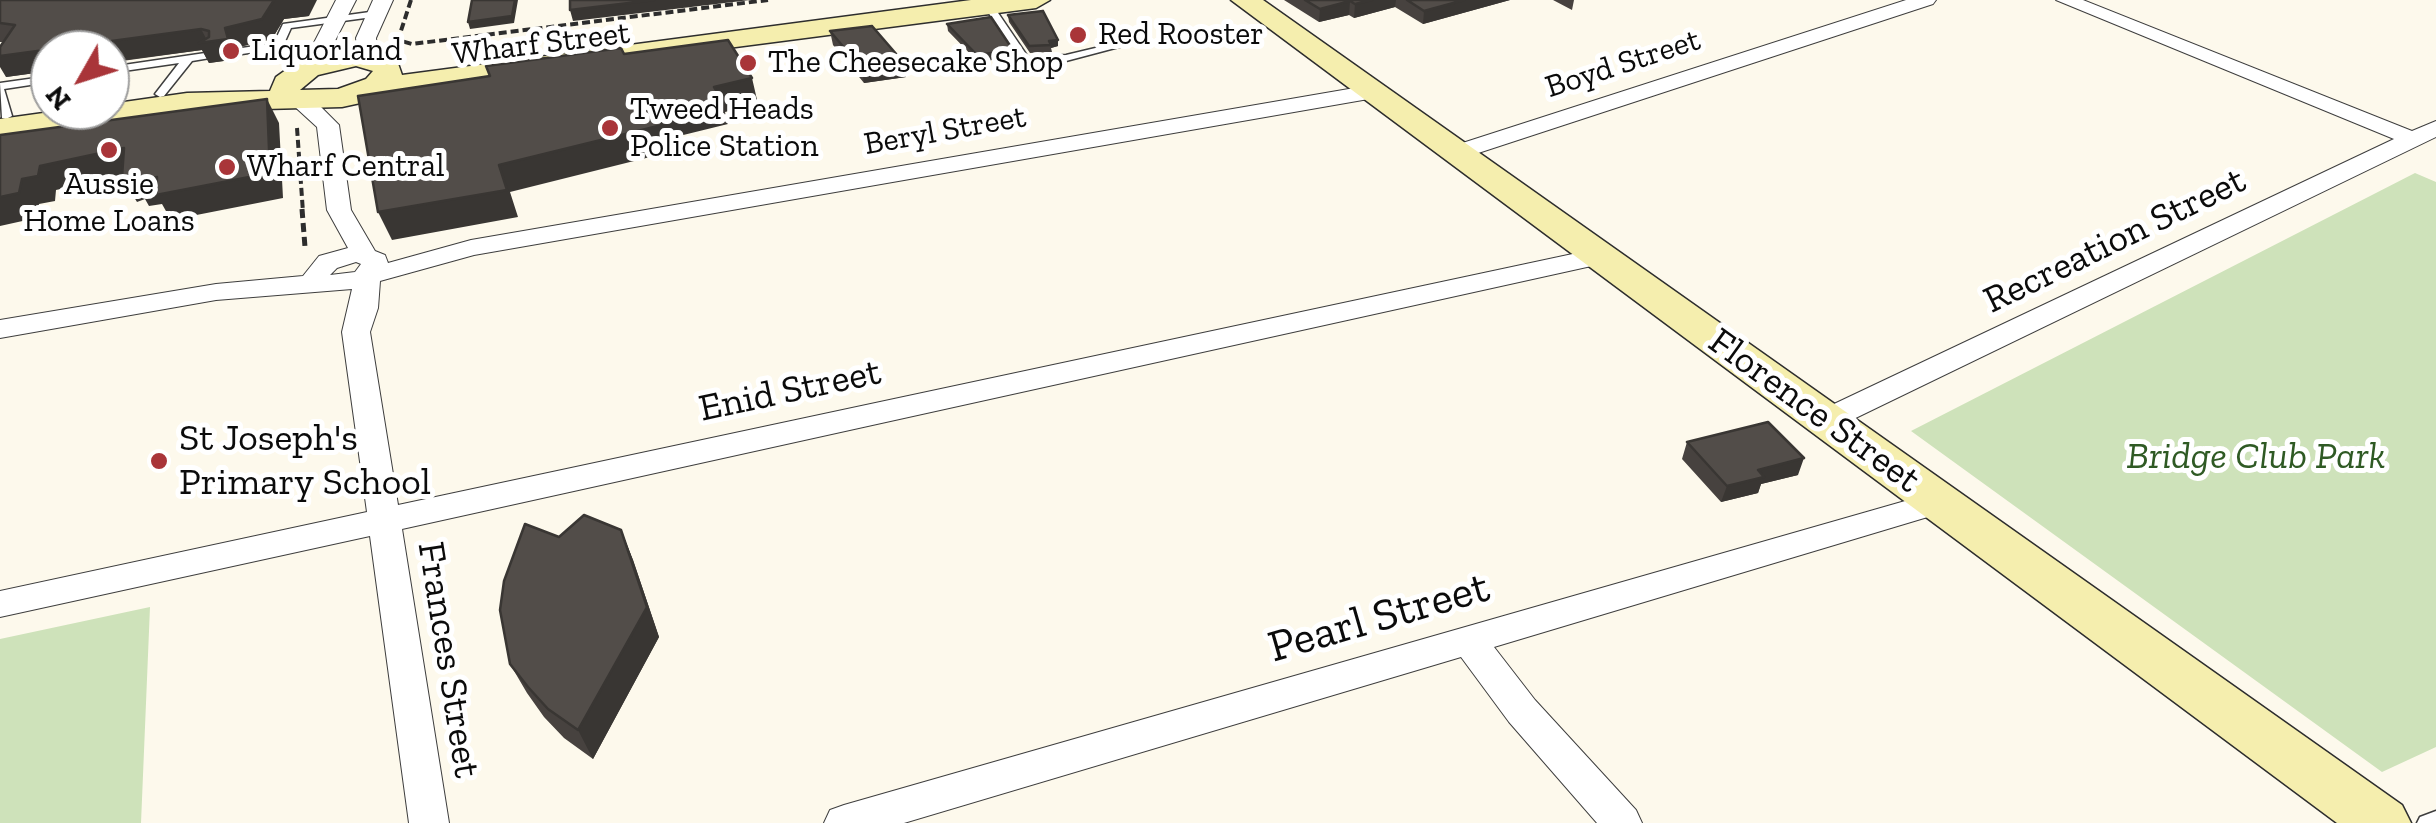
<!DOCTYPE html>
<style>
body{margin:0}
#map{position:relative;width:2436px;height:823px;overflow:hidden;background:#fdf9ec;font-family:"Zilla Slab",serif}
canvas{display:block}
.north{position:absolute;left:30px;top:30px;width:100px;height:100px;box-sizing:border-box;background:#fff;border:2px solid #9d9d9d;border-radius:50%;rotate:231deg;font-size:28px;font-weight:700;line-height:40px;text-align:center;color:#0b0b0b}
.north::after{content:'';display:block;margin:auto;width:35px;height:45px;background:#a93539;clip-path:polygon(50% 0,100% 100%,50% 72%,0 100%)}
</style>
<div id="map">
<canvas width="2436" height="823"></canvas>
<div class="north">N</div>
</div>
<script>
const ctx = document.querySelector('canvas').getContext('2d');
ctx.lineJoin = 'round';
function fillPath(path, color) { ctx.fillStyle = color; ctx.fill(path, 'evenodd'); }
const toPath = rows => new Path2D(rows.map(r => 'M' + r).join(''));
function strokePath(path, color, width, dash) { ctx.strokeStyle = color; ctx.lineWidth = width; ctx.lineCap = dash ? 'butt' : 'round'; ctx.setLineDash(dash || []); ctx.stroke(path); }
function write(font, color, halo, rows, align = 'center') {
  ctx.font = font + ' "Zilla Slab",serif'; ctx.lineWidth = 10; ctx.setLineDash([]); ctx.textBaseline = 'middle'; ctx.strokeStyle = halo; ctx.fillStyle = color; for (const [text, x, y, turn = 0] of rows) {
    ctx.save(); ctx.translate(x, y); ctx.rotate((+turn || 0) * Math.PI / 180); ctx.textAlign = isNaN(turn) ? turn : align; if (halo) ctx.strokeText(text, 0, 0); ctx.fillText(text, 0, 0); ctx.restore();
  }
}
const green = toPath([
 [2415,173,2436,182,2436,747,2382,772,1911,431],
 [150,607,141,823,0,823,0,639]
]);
const pathFar1 = toPath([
 [411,0,398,40,412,44,768,0],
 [297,128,303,212]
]);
const path = toPath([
 [302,209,305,247]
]);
const lane = toPath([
 [986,4,992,4,1028,57,1066,55,1129,40,1134,43,1066,61,1021,62,984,6,986,4],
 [377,11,382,14,380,16,291,28,282,48,242,54,237,51,242,48,274,43,283,24,377,11],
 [212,52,216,53,216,57,192,61,164,96,160,97,155,94,179,63,110,73,110,67,212,52],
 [50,76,50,82,4,89,12,116,6,119,2,118,0,83,50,76],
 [2436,811,2436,823,2417,823,2420,817,2436,811]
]);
const street = toPath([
 [336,0,356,0,320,70,306,70,302,66,336,0],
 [373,0,393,0,376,38,378,58,368,64,358,58,356,38,373,0],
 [1906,0,1936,0,1933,4,1463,158,1447,158,1443,153,1447,148,1906,0],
 [2056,0,2083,0,2412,131,2436,121,2436,137,1837,427,1815,427,1811,420,1815,413,2394,139,2056,0],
 [1372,85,1380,87,1383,92,1380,97,474,255,380,281,378,308,370,332,398,505,1596,249,1609,257,1596,265,402,529,449,823,409,823,370,536,0,617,0,591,367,512,342,332,352,289,216,300,0,338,0,320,216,284,303,276,319,256,348,248,327,210,317,127,294,106,291,101,294,96,310,96,339,125,351,210,375,251,385,255,388,263,471,240,1372,85],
 [356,262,361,264,355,272,330,275,337,268,356,262],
 [1940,491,1951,494,1956,502,1951,510,1494,647,1535,700,1636,810,1642,823,1597,823,1509,722,1461,657,904,823,824,823,830,810,844,805,1940,491]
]);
const secondary = toPath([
 [971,0,1050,0,1036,8,443,85,342,107,187,111,0,139,0,119,65,110,110,110,110,104,187,93,270,91,276,77,297,62,356,48,395,55,402,75,971,0],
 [356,66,373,71,366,79,338,89,300,90,318,75,356,66],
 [1231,0,1263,0,2402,805,2411,823,2337,823,1231,0]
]);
const wall = toPath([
 [0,0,309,16,284,19,272,39,235,48,238,59,209,63,202,50,6,77,4,42,0,42],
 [1284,0,1510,0,1423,24,1395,7,1354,18,1349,15,1319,22],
 [1553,0,1574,0,1572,10],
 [1008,15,1058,46,1051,48,1052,52,1030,53,1009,22],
 [947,24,1013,57,978,62,948,31],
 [830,31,906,77,864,83,833,45],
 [1687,442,1798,475,1761,484,1758,493,1721,502,1682,459],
 [621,530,633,560,659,637,593,759,564,738,544,717,527,693,510,664,559,537]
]);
const shadedWall = toPath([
 [274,0,317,0,309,16,284,19,272,39,235,48,238,59,209,63,202,50,110,62,110,50,50,50,50,71,6,77,0,67,0,56,201,29,208,42,225,28],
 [515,0,518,0,514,23,470,29,468,22],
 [654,0,750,0,573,21,570,10],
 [1372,0,1396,0,1395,7,1354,18,1355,4],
 [1464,0,1510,0,1423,24,1424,11],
 [1350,1,1349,15,1319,22,1320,9],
 [1058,40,1058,46,1051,48,1049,41],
 [1013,50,1013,57,978,62,977,55],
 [904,63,906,77,864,83,862,69],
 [752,78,758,104,725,112,728,124,667,139,670,152,510,192,518,217,392,240,378,212,499,165,656,114,714,87],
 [267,99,279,123,283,198,171,220,162,204,149,206,145,199,137,202,122,177,133,174],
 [124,148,139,172,56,190,55,201,39,204,36,218,0,226,0,197,40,166],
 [1804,458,1798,475,1761,484,1758,493,1721,502,1727,486,1758,470],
 [621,530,633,560,659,637,593,759,578,730]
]);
const building = toPath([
 [0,0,274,0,262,19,225,28,228,39,199,43,209,37,209,31,201,29,0,56,0,47,15,25,0,23,0,0],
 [472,0,515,0,512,16,468,22,472,0],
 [570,0,654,0,570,10,570,0],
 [1305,0,1372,0,1355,4,1350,1,1320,9,1305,0],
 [1407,0,1464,0,1424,11,1407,0],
 [1043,11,1058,40,1049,41,1051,45,1029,46,1008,15,1043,11],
 [991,17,1013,50,977,55,947,24,991,17],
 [872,26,904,63,862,69,830,31,872,26],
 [728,40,752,78,714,87,721,98,656,114,662,125,499,165,507,190,378,212,358,96,490,76,486,66,621,48,624,54,728,40],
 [267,99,270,173,156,195,157,177,134,181,133,174,122,177,124,148,40,166,38,176,22,179,19,193,0,197,0,135,267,99],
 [1768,422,1804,458,1758,470,1764,477,1727,486,1687,442,1768,422],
 [584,515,621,530,647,607,578,730,548,709,528,687,510,664,500,610,504,581,525,524,559,537,584,515]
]);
const markers = [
 [1078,35,10,"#a93539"],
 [231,51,10,"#a93539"],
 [748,63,10,"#a93539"],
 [610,128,10,"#a93539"],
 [109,150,10,"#a93539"],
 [227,167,10,"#a93539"],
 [159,461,10,"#a93539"]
];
const farPoinames = [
 ["Red Rooster",1098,35],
 ["Liquorland",251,51],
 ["The Cheesecake Shop",768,63],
 ["Tweed Heads",630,110],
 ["Police Station",630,147],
 ["Wharf Central",247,167],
 ["Aussie",109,185,"center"],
 ["Home Loans",109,222,"center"]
];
const farStreetnames = [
 ["Wharf Street",541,44,-7],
 ["Boyd Street",1623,64,-18],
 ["Beryl Street",945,131,-10]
];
const streetNames = [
 ["Recreation Street",2115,241,-26],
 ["Enid Street",790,391,-12],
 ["Florence Street",1814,411,36],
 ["Frances Street",448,660,81]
];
const poiNames = [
 ["St Joseph's",179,439],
 ["Primary School",179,483]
];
const parkNames = [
 ["Bridge Club Park",2256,457]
];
const nearStreetnames = [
 ["Pearl Street",1379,618,-16]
];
fillPath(green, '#cee2ba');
strokePath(lane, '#3e3e3e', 3);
strokePath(street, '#3e3e3e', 2);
strokePath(secondary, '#2d2d2d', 3);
strokePath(pathFar1, '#2d2d2d', 4, [8, 4]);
strokePath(path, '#2d2d2d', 5, [9, 5]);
fillPath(lane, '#fff');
fillPath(street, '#fff');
fillPath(secondary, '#f5eeae');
fillPath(wall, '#47423f');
fillPath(shadedWall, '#393633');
fillPath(building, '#524d49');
strokePath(building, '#393633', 2.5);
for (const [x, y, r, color] of markers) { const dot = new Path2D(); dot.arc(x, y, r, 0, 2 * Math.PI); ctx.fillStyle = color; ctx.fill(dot); strokePath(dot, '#fff', 4); }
write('32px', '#0b0b0b', '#fff', farPoinames, 'left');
write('32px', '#0b0b0b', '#fff', farStreetnames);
write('38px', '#0b0b0b', '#fff', streetNames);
write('38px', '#0b0b0b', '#fff', poiNames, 'left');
write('italic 38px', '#2f5a24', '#fff', parkNames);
write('45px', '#0b0b0b', '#fff', nearStreetnames);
</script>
